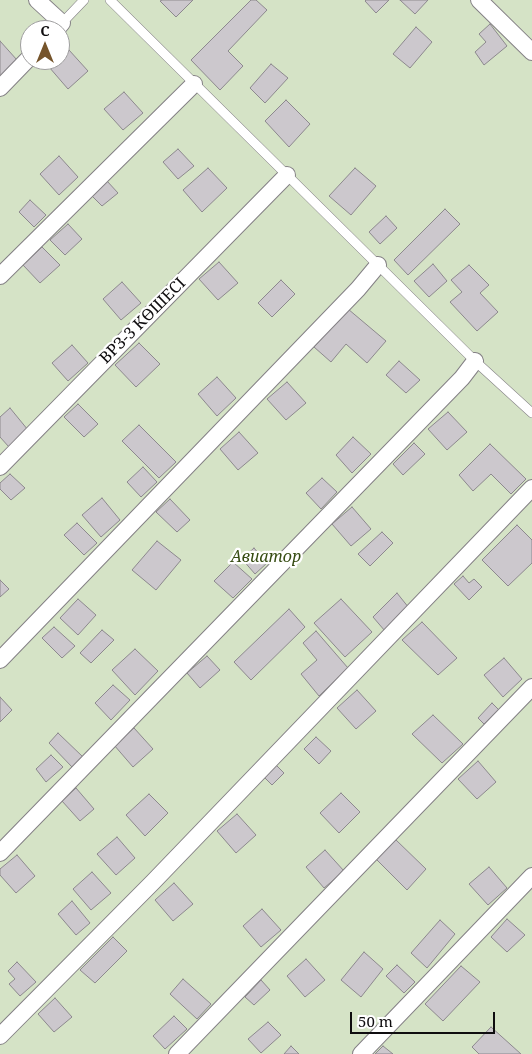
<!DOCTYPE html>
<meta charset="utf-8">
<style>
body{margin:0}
#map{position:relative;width:532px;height:1054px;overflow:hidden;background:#f6f2f7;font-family:"Noto Serif",serif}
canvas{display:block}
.north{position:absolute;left:20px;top:20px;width:50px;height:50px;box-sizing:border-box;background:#fff;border:1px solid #9f9e9f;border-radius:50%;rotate:0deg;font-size:14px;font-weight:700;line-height:20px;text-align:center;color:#0f0d0f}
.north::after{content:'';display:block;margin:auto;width:18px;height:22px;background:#75542b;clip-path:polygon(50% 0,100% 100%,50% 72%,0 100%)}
.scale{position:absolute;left:350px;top:1012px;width:145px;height:22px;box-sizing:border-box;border:2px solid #0f0d0f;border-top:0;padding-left:6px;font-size:15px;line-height:18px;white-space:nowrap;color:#0f0d0f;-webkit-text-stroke:4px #fff;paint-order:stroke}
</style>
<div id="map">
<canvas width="532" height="1054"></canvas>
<div class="north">С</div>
<div class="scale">50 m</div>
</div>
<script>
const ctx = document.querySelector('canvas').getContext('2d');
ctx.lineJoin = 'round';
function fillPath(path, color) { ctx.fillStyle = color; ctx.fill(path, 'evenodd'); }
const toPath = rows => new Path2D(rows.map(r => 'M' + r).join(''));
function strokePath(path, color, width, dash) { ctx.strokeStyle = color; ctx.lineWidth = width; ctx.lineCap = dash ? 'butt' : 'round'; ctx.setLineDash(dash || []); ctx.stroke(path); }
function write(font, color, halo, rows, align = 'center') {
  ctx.font = font + ' "Noto Serif",serif'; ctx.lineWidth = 4.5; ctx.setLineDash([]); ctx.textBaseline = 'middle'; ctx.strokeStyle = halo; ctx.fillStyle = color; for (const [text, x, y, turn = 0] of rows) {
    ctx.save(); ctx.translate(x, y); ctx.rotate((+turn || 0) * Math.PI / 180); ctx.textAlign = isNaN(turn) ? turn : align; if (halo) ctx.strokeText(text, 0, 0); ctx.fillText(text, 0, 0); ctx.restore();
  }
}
const green = toPath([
 [0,0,532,0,532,1054,0,1054],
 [30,30,60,30,60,60,30,60]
]);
const building = toPath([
 [162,0,193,0,176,17,160,1,162,0],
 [251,0,256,0,267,10,228,51,243,66,220,90,191,60,251,0],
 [366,0,389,0,376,13,365,1,366,0],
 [400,0,428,0,415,14,400,0],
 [490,24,507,46,484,65,475,52,486,42,479,34,490,24],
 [416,27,432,42,410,68,393,54,416,27],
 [0,41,17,60,0,76,0,41],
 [69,50,88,71,68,89,49,67,60,60,69,50],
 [271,64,288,78,265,103,250,88,271,64],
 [124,92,143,113,123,130,104,109,124,92],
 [286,100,310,124,289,147,265,121,286,100],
 [178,149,194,166,178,179,163,162,178,149],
 [59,156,78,177,59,195,40,174,59,156],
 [208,168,227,188,202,212,183,190,208,168],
 [355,168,376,186,351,215,329,196,355,168],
 [107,181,118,193,102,206,91,195,107,181],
 [30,200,46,215,34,227,19,212,30,200],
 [445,209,460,224,408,275,394,260,445,209],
 [386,216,397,228,380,244,369,232,386,216],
 [68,224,82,239,65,255,50,240,68,224],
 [42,247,60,265,40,283,23,265,42,247],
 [219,262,238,283,218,300,199,279,219,262],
 [433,264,447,281,429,297,414,281,433,264],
 [469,265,489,285,480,293,498,312,477,331,450,302,462,292,451,280,469,265],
 [281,280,295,294,272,317,258,303,281,280],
 [122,282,141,303,121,320,103,299,122,282],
 [348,309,386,341,367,363,346,344,331,362,314,347,348,309],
 [139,343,160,364,136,387,115,365,139,343],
 [72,345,88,363,68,381,52,363,72,345],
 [399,361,420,380,406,393,386,375,399,361],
 [217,377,236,398,217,416,198,394,217,377],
 [287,382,306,403,286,420,267,399,287,382],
 [78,404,98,424,84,437,64,417,78,404],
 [10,408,28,430,9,447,0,437,0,417,10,408],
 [448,412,467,432,447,450,428,429,448,412],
 [139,425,176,462,159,478,122,441,139,425],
 [239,432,258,453,238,470,220,449,239,432],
 [353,437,371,454,352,473,336,455,353,437],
 [414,443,425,454,403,475,393,464,414,443],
 [490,444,526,479,511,494,491,474,473,491,459,475,490,444],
 [143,467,157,482,141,497,127,482,143,467],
 [10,474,25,488,11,500,0,489,0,483,10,474],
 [322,478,337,492,321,509,306,493,322,478],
 [102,498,120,520,101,537,82,515,102,498],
 [170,499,190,520,177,532,156,512,170,499],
 [352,507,371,529,351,546,332,524,352,507],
 [77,523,97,543,84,555,64,535,77,523],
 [517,525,532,540,532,563,508,586,482,560,517,525],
 [382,532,393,543,370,566,358,554,382,532],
 [157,541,181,560,156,590,132,570,157,541],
 [254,548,267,563,255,574,242,559,254,548],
 [233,562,252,579,233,598,214,581,233,562],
 [463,576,469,583,474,579,482,587,469,600,454,584,463,576],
 [0,580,9,589,0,597,0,580],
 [397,593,409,608,385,631,373,617,397,593],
 [78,599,96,615,78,635,60,618,78,599],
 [341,599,372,632,345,657,314,623,341,599],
 [289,609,305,627,251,680,234,662,289,609],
 [422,622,457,658,438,675,402,640,422,622],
 [54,627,75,646,62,658,42,638,54,627],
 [102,630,114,640,91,663,80,653,102,630],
 [316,631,348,668,319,696,301,674,317,660,303,643,316,631],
 [135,649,158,671,135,695,112,670,135,649],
 [207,656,220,670,200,688,187,673,207,656],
 [504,658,522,679,503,697,484,675,504,658],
 [113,685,130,700,111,720,95,703,113,685],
 [357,690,376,711,356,729,337,708,357,690],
 [0,697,12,710,0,722,0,697],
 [492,703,499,710,484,724,478,718,492,703],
 [433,715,463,744,442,763,412,734,433,715],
 [134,728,153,749,133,767,114,745,134,728],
 [58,733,83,757,72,767,49,743,58,733],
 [316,737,331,751,319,764,304,749,316,737],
 [51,755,63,767,46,782,36,769,51,755],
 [478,761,496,782,477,799,458,779,478,761],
 [275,764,284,773,272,785,263,776,275,764],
 [76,788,94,809,80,821,62,801,76,788],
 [341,793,360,812,339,833,320,813,341,793],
 [149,794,168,813,145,836,126,815,149,794],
 [237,814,256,835,236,853,217,831,237,814],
 [117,837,135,858,116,875,97,854,117,837],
 [395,839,426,869,407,890,375,858,395,839],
 [325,850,344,871,324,888,306,867,325,850],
 [17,855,35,876,16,893,0,875,0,869,17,855],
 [489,867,507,888,488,905,469,884,489,867],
 [92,872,111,893,91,910,73,889,92,872],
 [174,883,193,904,173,921,155,900,174,883],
 [72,901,90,923,76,935,58,914,72,901],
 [262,909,281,930,261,947,243,926,262,909],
 [507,919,525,935,507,952,491,937,507,919],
 [440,920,455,934,427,968,411,953,440,920],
 [113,937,127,951,95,983,80,970,113,937],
 [364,952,383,969,361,997,341,980,364,952],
 [306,959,325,980,305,997,287,976,306,959],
 [17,962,36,982,20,996,9,984,15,979,8,971,17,962],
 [397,965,415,982,404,993,386,976,397,965],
 [461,966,480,982,443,1021,425,1004,461,966],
 [183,979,211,1004,197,1019,170,994,183,979],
 [261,980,270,990,254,1005,245,997,261,980],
 [55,998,72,1017,54,1032,38,1014,55,998],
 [174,1016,187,1029,165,1049,153,1036,174,1016],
 [268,1022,281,1035,261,1053,248,1039,268,1022],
 [491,1027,521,1054,479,1054,472,1047,491,1027],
 [291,1046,299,1054,284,1054,291,1046],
 [383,1046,393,1054,375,1054,383,1046]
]);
const lane = toPath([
 [110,0,475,361,532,413],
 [62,23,84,0]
]);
const street = toPath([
 [37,0,62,23,56,30],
 [479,0,532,52],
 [0,88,30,57],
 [0,276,194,84],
 [0,467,287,175],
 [0,660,358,289,378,265],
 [0,853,462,378,475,361],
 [0,1036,153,882,532,488],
 [177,1054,532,687],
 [361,1054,532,876]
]);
const streetNames = [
 ["ВРЗ-3 КӨШЕСІ",143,321,-45]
];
const parkNames = [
 ["Авиатор",266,557]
];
fillPath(green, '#d5e3c6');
fillPath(building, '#ccc8cd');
strokePath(building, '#8d898e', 1);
strokePath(lane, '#848085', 10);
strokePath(street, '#848085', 18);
strokePath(lane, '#fff', 9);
strokePath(street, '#fff', 16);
write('16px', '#0f0d0f', '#fff', streetNames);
write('italic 16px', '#364c12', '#fff', parkNames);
</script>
